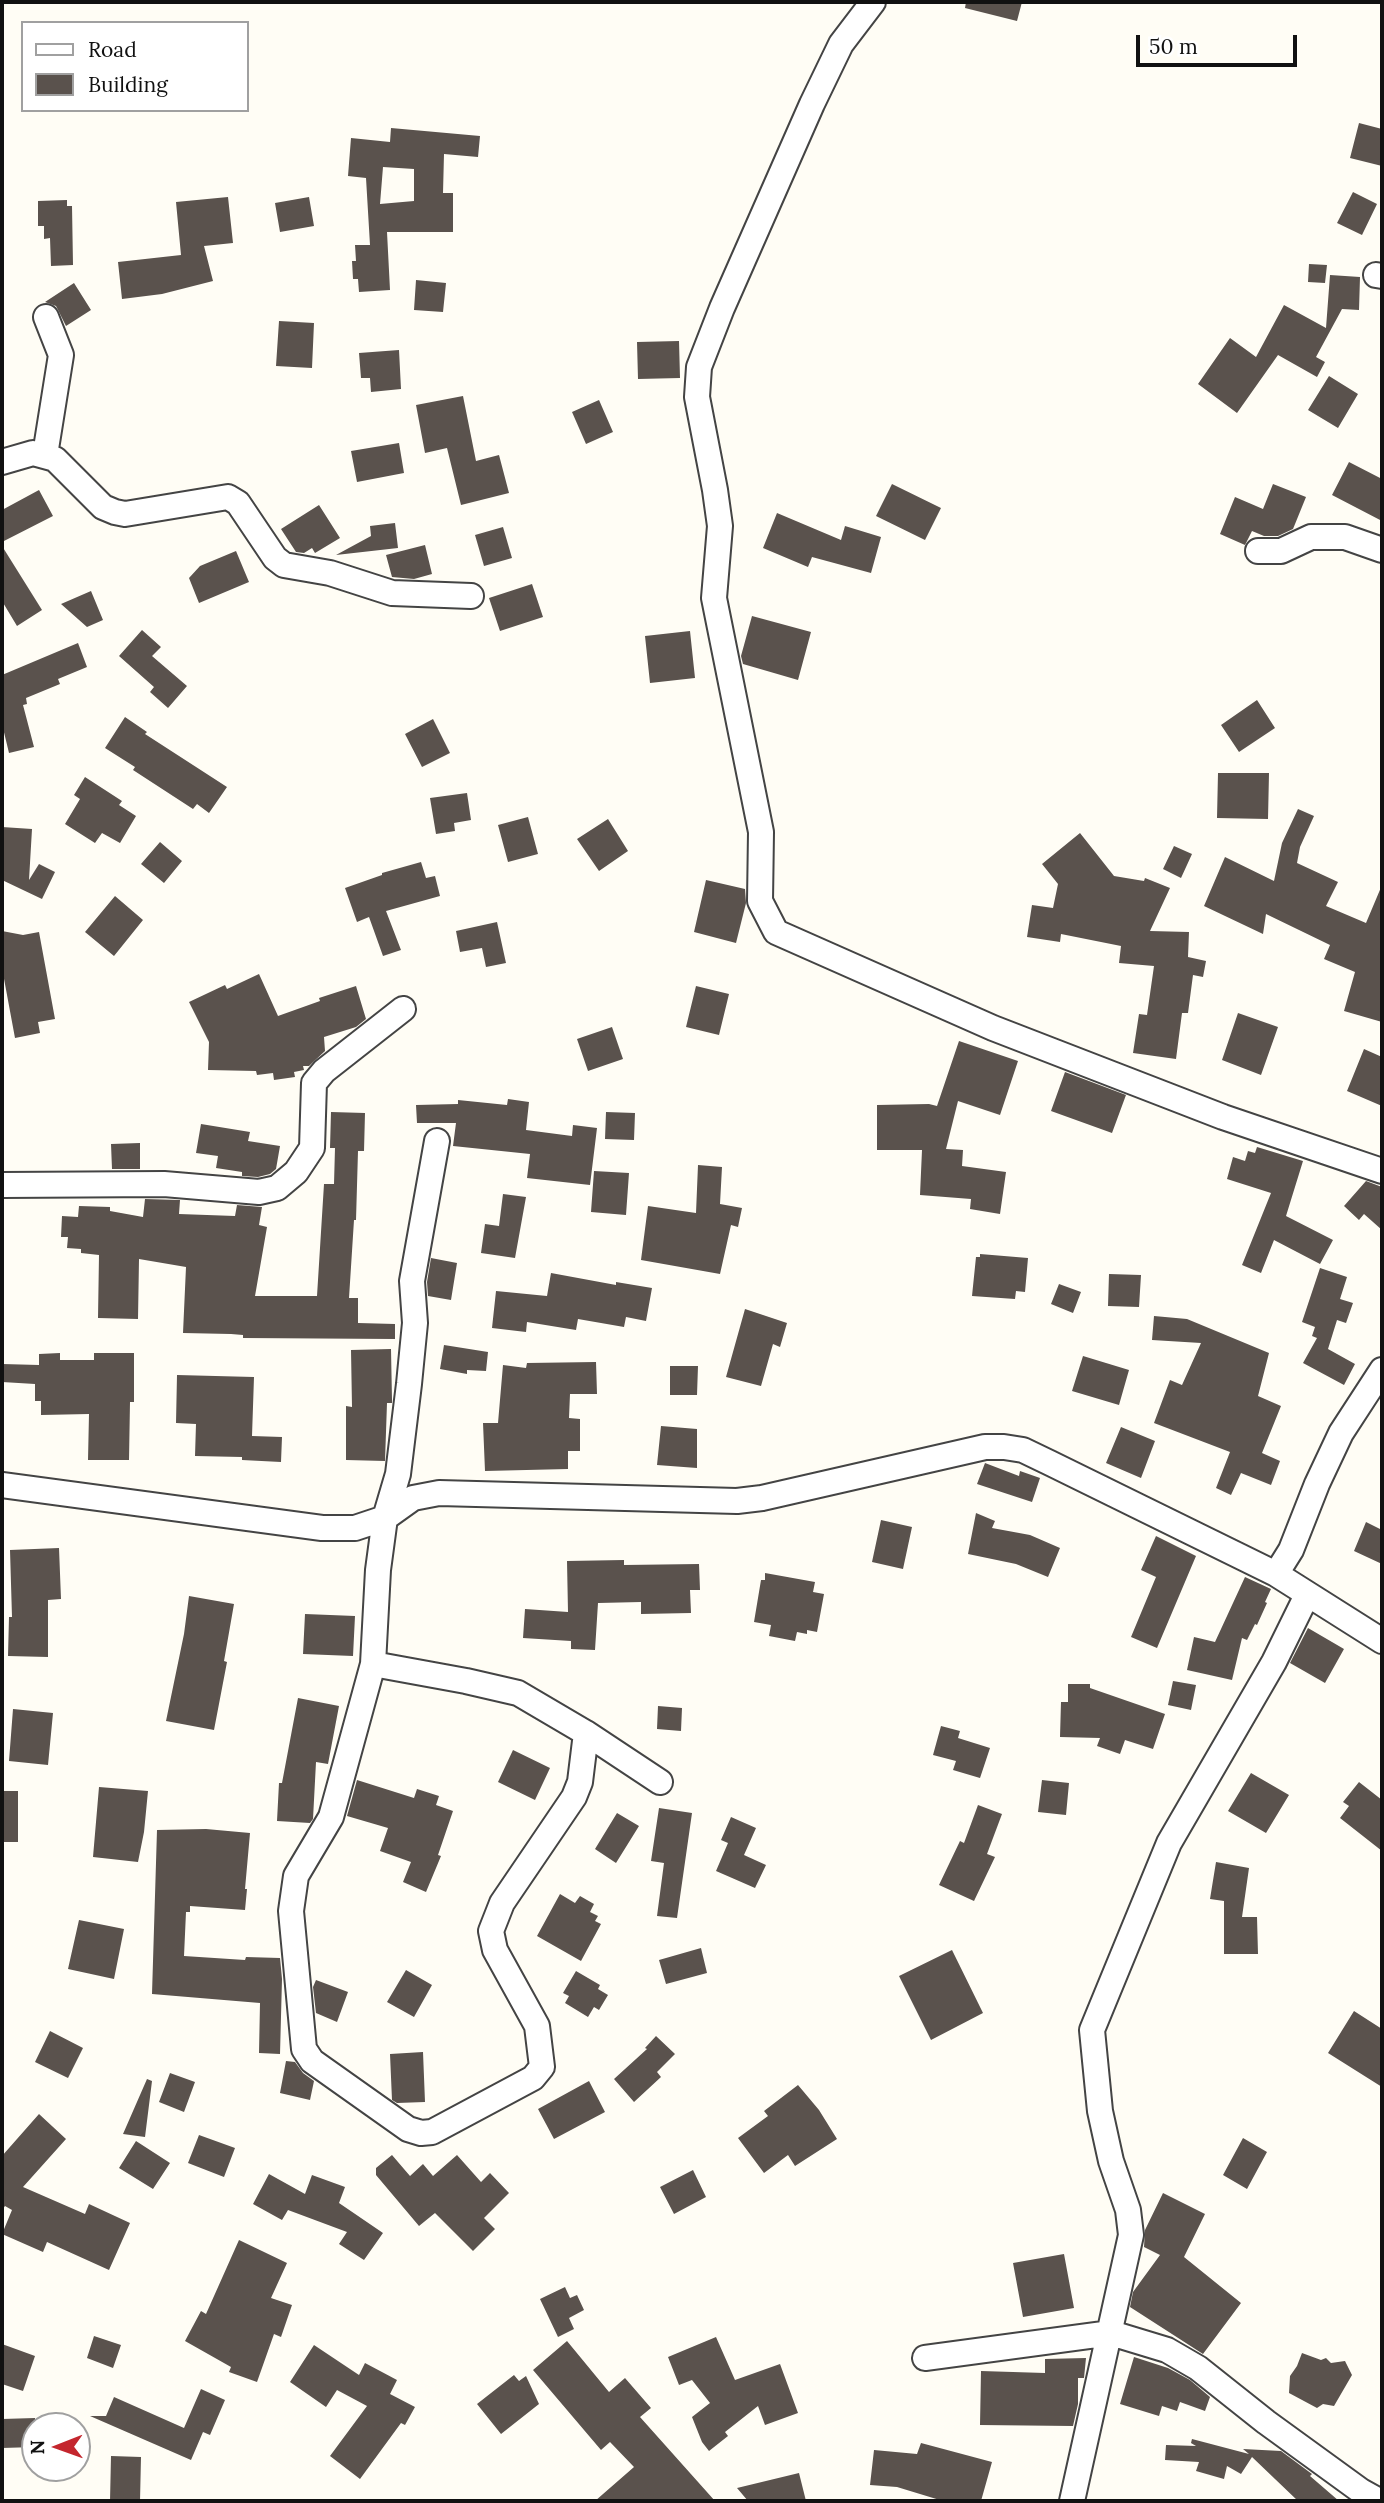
<!DOCTYPE html>
<style>
body{margin:0}
#map{position:relative;width:1384px;height:2503px;overflow:hidden;background:#fffdf5;font-family:Lora,serif}
canvas{display:block}
.frame{position:absolute;inset:0;border:4px solid #111;pointer-events:none}
.legend{position:absolute;left:21px;top:21px;width:228px;height:91px;box-sizing:border-box;background:#fff;border:2px solid #a0a0a0;margin:0;padding:9px 12px;list-style:none;font-size:21px;color:#111}
.legend li{display:flex;align-items:center;gap:14px;height:35px}
.legend b{width:35px;border:2px solid #a0a0a0}
.north{position:absolute;left:21px;top:2412px;width:70px;height:70px;box-sizing:border-box;background:#fff;border:2px solid #a0a0a0;border-radius:50%;rotate:269deg;font-size:19px;font-weight:700;line-height:28px;text-align:center;color:#111}
.north::after{content:'';display:block;margin:auto;width:24px;height:32px;background:#c4262e;clip-path:polygon(50% 0,100% 100%,50% 72%,0 100%)}
.scale{position:absolute;left:1136px;top:35px;width:161px;height:32px;box-sizing:border-box;border:4px solid #111;border-top:0;padding-left:9px;font-size:21px;line-height:24px;white-space:nowrap;color:#111;-webkit-text-stroke:5px #fff;paint-order:stroke}
</style>
<div id="map">
<canvas width="1384" height="2503"></canvas>
<div class="frame"></div>
<ul class="legend">
<li><b style="height:9px;background:#fff"></b>Road</li>
<li><b style="height:19px;background:#5a524d"></b>Building</li>
</ul>
<div class="north">N</div>
<div class="scale">50 m</div>
</div>
<script>
const ctx = document.querySelector('canvas').getContext('2d');
ctx.lineJoin = 'round';
function fillPath(path, color) { ctx.fillStyle = color; ctx.fill(path, 'evenodd'); }
const toPath = rows => new Path2D(rows.map(r => 'M' + r).join(''));
function strokePath(path, color, width, dash) { ctx.strokeStyle = color; ctx.lineWidth = width; ctx.lineCap = dash ? 'butt' : 'round'; ctx.setLineDash(dash || []); ctx.stroke(path); }
const building = toPath([
 [966,2,1022,2,1017,21,965,8],
 [1359,123,1382,129,1382,166,1350,158],
 [391,128,480,136,478,157,444,154,443,193,453,193,453,232,387,232,390,290,359,292,358,279,353,279,352,261,356,261,355,245,370,245,366,178,348,176,351,138,390,142],
 [383,167,414,169,414,201,380,204],
 [1353,192,1377,204,1362,235,1337,223],
 [228,197,233,243,204,246,213,281,162,294,122,299,118,262,181,255,176,202],
 [309,197,314,226,280,232,275,203],
 [67,200,67,206,72,206,73,265,51,266,50,238,44,239,44,226,38,226,38,201],
 [1309,264,1327,265,1325,283,1308,282],
 [1330,275,1360,277,1359,310,1342,309,1316,357,1325,362,1317,377,1278,355,1237,413,1198,384,1230,338,1256,357,1284,305,1326,328],
 [416,280,446,283,443,312,414,310],
 [74,283,91,310,66,326,56,306,45,302],
 [279,321,314,323,312,368,276,366],
 [679,341,680,378,638,379,637,342],
 [399,350,401,389,371,392,370,378,361,378,359,353],
 [1329,376,1358,394,1338,428,1308,410],
 [463,396,476,461,499,455,509,493,461,505,447,448,425,453,416,405],
 [599,400,613,432,586,444,572,412],
 [399,443,404,473,357,482,351,451],
 [1349,462,1382,479,1382,521,1332,495],
 [892,484,941,508,925,540,876,516],
 [1273,484,1306,497,1293,529,1278,536,1264,536,1252,531,1245,545,1220,534,1235,497,1263,509],
 [39,490,53,516,2,542,2,510],
 [319,505,340,538,315,553,312,548,304,553,296,552,281,529],
 [777,513,841,540,845,526,881,537,871,573,812,557,808,567,763,548],
 [395,523,398,548,336,555,371,536,370,526],
 [503,527,512,558,484,566,475,535],
 [425,545,432,574,414,579,392,577,386,555],
 [2,546,42,610,17,626,2,601],
 [236,551,249,582,199,603,189,578,200,566],
 [532,584,543,617,500,631,489,598],
 [91,591,103,620,87,627,61,604],
 [752,616,811,632,798,680,743,664,741,656],
 [142,630,161,647,152,656,187,686,168,708,150,692,154,687,119,656],
 [690,631,695,678,650,683,645,636],
 [78,643,87,667,58,679,60,684,26,698,27,704,23,705,34,747,9,753,2,724,2,675],
 [1257,700,1275,728,1239,752,1221,725],
 [125,717,147,732,145,734,227,787,209,813,197,804,193,809,133,770,135,767,105,748],
 [433,719,450,753,422,767,405,734],
 [1218,773,1269,773,1268,819,1217,818],
 [85,777,122,801,119,805,136,816,120,843,102,833,95,843,65,824,80,799,74,795],
 [467,793,471,820,454,823,455,831,436,834,430,798],
 [1298,809,1314,816,1300,847,1297,863,1338,882,1326,906,1366,923,1382,885,1382,1022,1344,1011,1355,972,1324,959,1330,945,1266,914,1263,934,1204,906,1225,857,1274,881,1282,843],
 [528,817,538,854,508,862,498,825],
 [608,819,628,851,599,871,577,839],
 [2,827,32,829,29,880,39,864,55,872,42,899,2,880],
 [1080,833,1114,876,1144,881,1145,878,1170,888,1150,931,1189,932,1188,957,1206,961,1203,977,1193,975,1188,1013,1182,1013,1176,1059,1133,1053,1139,1014,1147,1015,1154,966,1119,963,1121,946,1061,934,1060,942,1027,937,1032,905,1053,908,1058,884,1042,864],
 [160,842,182,861,164,883,141,864],
 [1174,846,1192,854,1181,878,1163,869],
 [421,862,426,878,435,876,440,896,386,911,401,950,383,956,369,917,357,922,345,888,382,875,382,873],
 [706,880,745,889,746,903,736,943,694,932],
 [115,896,143,920,114,956,85,932],
 [497,922,506,963,486,967,482,948,460,952,456,931],
 [2,931,23,935,39,932,55,1019,38,1022,40,1033,15,1038,2,968],
 [259,974,278,1016,320,1001,319,998,356,986,366,1019,356,1027,324,1037,325,1051,309,1066,303,1066,304,1070,294,1072,295,1077,274,1080,273,1073,257,1075,256,1071,208,1070,209,1042,189,1002,225,985,227,989],
 [696,986,729,994,719,1035,686,1027],
 [1238,1013,1278,1027,1261,1075,1222,1060],
 [612,1027,623,1059,588,1071,577,1039],
 [959,1041,1018,1061,1000,1115,958,1101,946,1149,963,1150,962,1166,1006,1172,1000,1214,970,1209,971,1199,920,1195,922,1150,877,1150,877,1105,929,1104,937,1106],
 [1364,1049,1382,1057,1382,1106,1347,1091],
 [1065,1072,1126,1095,1112,1133,1051,1111],
 [508,1099,529,1102,526,1130,572,1136,573,1125,597,1128,590,1185,527,1178,530,1154,453,1146,456,1123,417,1123,416,1105,458,1104,458,1100,507,1105],
 [331,1112,365,1113,364,1151,358,1151,356,1220,354,1220,349,1298,358,1298,358,1323,395,1324,395,1339,243,1338,243,1335,231,1334,183,1333,186,1267,139,1259,138,1319,98,1318,99,1255,81,1253,81,1249,67,1248,68,1237,61,1237,62,1216,78,1217,79,1206,110,1207,110,1211,143,1217,145,1199,180,1200,179,1214,235,1216,237,1205,262,1207,259,1225,267,1227,255,1296,317,1296,324,1184,334,1184,335,1148,330,1148],
 [606,1112,635,1113,634,1140,605,1139],
 [201,1124,250,1132,248,1141,280,1146,276,1169,270,1174,258,1177,242,1176,242,1172,216,1168,218,1156,196,1153],
 [140,1143,140,1169,112,1169,111,1144],
 [1257,1147,1303,1161,1286,1216,1333,1240,1320,1264,1274,1240,1261,1273,1242,1265,1271,1193,1227,1179,1233,1157,1245,1161,1248,1151,1255,1153],
 [698,1165,722,1167,720,1204,742,1208,738,1227,731,1225,720,1274,641,1260,648,1206,696,1213],
 [594,1171,629,1173,626,1215,591,1212],
 [1366,1181,1382,1187,1382,1230,1364,1214,1359,1220,1344,1206],
 [503,1194,526,1197,515,1258,481,1253,485,1224,499,1226],
 [980,1254,1028,1258,1025,1292,1016,1291,1015,1299,972,1296,976,1257,980,1257],
 [431,1258,457,1263,451,1300,428,1296,427,1282],
 [1320,1268,1347,1277,1340,1299,1353,1303,1346,1323,1337,1320,1328,1349,1355,1364,1344,1385,1303,1363,1317,1338,1312,1336,1315,1327,1302,1322],
 [551,1273,616,1285,616,1282,652,1288,646,1321,626,1317,624,1327,578,1319,576,1330,527,1322,526,1332,492,1328,496,1291,547,1296],
 [1109,1274,1141,1275,1139,1307,1108,1306],
 [1059,1284,1081,1292,1073,1313,1051,1304],
 [745,1309,787,1323,780,1347,773,1344,761,1386,726,1377],
 [1154,1316,1187,1319,1269,1353,1258,1396,1281,1406,1262,1453,1280,1461,1271,1485,1241,1473,1231,1495,1216,1488,1230,1452,1154,1423,1170,1380,1182,1385,1201,1343,1152,1340],
 [444,1345,488,1352,486,1371,467,1370,467,1374,440,1369],
 [391,1349,392,1400,392,1403,387,1403,385,1461,346,1460,346,1406,352,1407,351,1350],
 [60,1353,60,1360,94,1360,94,1353,134,1353,134,1402,130,1402,129,1460,88,1460,89,1414,41,1415,41,1401,35,1401,35,1384,2,1382,2,1364,39,1365,39,1354],
 [1083,1356,1129,1370,1119,1405,1072,1391],
 [596,1362,597,1394,570,1394,569,1418,580,1419,580,1451,568,1451,568,1469,485,1471,483,1423,498,1423,503,1365,526,1368,527,1363],
 [670,1366,698,1366,697,1395,670,1395],
 [177,1375,254,1377,252,1436,282,1437,281,1462,242,1460,242,1457,195,1456,196,1424,176,1423],
 [661,1426,697,1429,697,1468,657,1465],
 [1121,1427,1155,1441,1141,1478,1106,1463],
 [985,1463,1019,1476,1020,1471,1040,1478,1032,1502,977,1484],
 [976,1513,995,1521,992,1528,1030,1535,1060,1548,1048,1577,1016,1564,968,1554],
 [881,1520,912,1527,903,1569,872,1562],
 [1366,1522,1382,1530,1382,1564,1354,1551],
 [1156,1536,1196,1556,1157,1648,1131,1637,1156,1577,1141,1570],
 [59,1548,61,1599,48,1600,48,1657,8,1656,9,1617,12,1617,10,1550],
 [624,1560,624,1565,699,1564,700,1590,690,1590,691,1613,641,1614,641,1602,598,1603,595,1650,571,1649,571,1641,523,1638,525,1609,568,1612,567,1561],
 [765,1573,815,1582,813,1592,824,1594,817,1632,807,1630,807,1634,797,1632,795,1641,769,1636,771,1625,754,1622,761,1580,765,1580],
 [1245,1577,1271,1589,1265,1602,1267,1603,1257,1625,1255,1624,1247,1640,1242,1638,1232,1680,1187,1670,1194,1637,1215,1642],
 [189,1596,234,1604,224,1661,227,1662,214,1730,166,1721,184,1634],
 [305,1614,355,1616,353,1656,303,1654],
 [1308,1628,1344,1649,1325,1683,1290,1663],
 [1173,1681,1196,1685,1191,1710,1168,1705],
 [1068,1684,1090,1684,1090,1688,1165,1714,1153,1749,1125,1740,1120,1754,1097,1746,1100,1738,1060,1737,1061,1702,1068,1702],
 [298,1698,339,1706,328,1764,316,1762,313,1819,310,1823,277,1821,279,1783,282,1783],
 [658,1706,682,1708,681,1731,657,1729],
 [13,1709,53,1713,48,1765,9,1761],
 [941,1726,960,1731,958,1738,990,1748,980,1778,953,1770,956,1761,933,1755],
 [513,1750,550,1768,535,1800,498,1782],
 [1251,1773,1289,1795,1266,1833,1228,1811],
 [357,1780,414,1798,417,1789,439,1796,436,1805,453,1811,438,1855,441,1856,426,1892,403,1882,411,1862,380,1851,388,1828,347,1816],
 [1042,1780,1069,1783,1066,1815,1038,1812],
 [1359,1782,1382,1800,1382,1851,1340,1818,1349,1806,1343,1802],
 [99,1787,148,1791,144,1832,138,1862,93,1857],
 [2,1791,18,1791,18,1842,2,1842],
 [978,1805,1002,1814,987,1854,995,1857,974,1901,939,1885,960,1841,964,1843],
 [659,1808,692,1813,677,1918,657,1916,664,1863,651,1861],
 [617,1813,639,1826,616,1863,595,1849],
 [731,1817,756,1828,744,1855,766,1865,755,1888,716,1871,728,1843,721,1840],
 [206,1829,250,1833,245,1889,247,1889,245,1910,190,1906,190,1912,186,1912,184,1956,245,1960,246,1957,280,1958,282,1979,280,2054,259,2053,260,2003,152,1994,157,1830],
 [1216,1862,1249,1868,1242,1917,1257,1917,1258,1954,1224,1954,1224,1901,1210,1899],
 [560,1894,575,1903,580,1896,594,1904,590,1912,598,1916,595,1921,601,1924,581,1961,537,1936],
 [79,1920,124,1929,114,1979,68,1969],
 [701,1948,707,1973,666,1984,659,1960],
 [952,1950,983,2013,931,2040,899,1976],
 [406,1970,432,1985,414,2017,387,2002],
 [576,1971,600,1985,598,1989,608,1995,599,2010,594,2007,588,2017,565,2003,569,1996,563,1993],
 [316,1980,348,1992,337,2022,316,2013,313,1987],
 [1354,2011,1382,2029,1382,2087,1328,2053],
 [50,2031,83,2048,68,2078,35,2062],
 [656,2036,675,2054,657,2072,661,2077,634,2102,614,2079,647,2049,645,2048],
 [423,2052,425,2102,397,2103,392,2100,390,2054],
 [286,2061,295,2062,303,2073,314,2081,310,2100,280,2093],
 [170,2073,195,2082,184,2112,159,2102],
 [147,2079,152,2081,145,2137,123,2134],
 [589,2081,605,2112,554,2139,538,2109],
 [798,2085,819,2110,837,2139,795,2166,788,2155,764,2173,738,2138,768,2116,764,2111],
 [39,2114,66,2139,23,2187,85,2214,89,2204,130,2223,109,2270,47,2242,43,2252,2,2234,12,2210,5,2206,2,2210,2,2156],
 [199,2135,235,2148,224,2177,188,2163],
 [1243,2138,1267,2152,1247,2189,1223,2175],
 [136,2141,170,2163,153,2189,119,2168],
 [392,2155,410,2176,423,2164,433,2176,457,2155,481,2182,490,2173,509,2193,484,2218,495,2229,473,2251,435,2213,419,2226,376,2175,376,2168],
 [693,2170,706,2197,674,2214,660,2187],
 [269,2174,305,2194,312,2175,345,2187,339,2203,383,2233,364,2260,339,2244,347,2232,288,2210,282,2220,253,2204],
 [1163,2193,1205,2214,1184,2257,1241,2303,1203,2354,1130,2307,1133,2292,1160,2255,1144,2247,1145,2230],
 [239,2240,287,2263,271,2298,292,2305,281,2337,274,2334,257,2382,229,2372,231,2367,185,2341,201,2311,206,2314],
 [1064,2254,1074,2308,1023,2317,1013,2263],
 [565,2287,570,2298,577,2295,584,2310,569,2318,574,2329,558,2337,540,2299],
 [94,2336,121,2345,113,2368,87,2358],
 [716,2337,735,2380,780,2364,798,2413,765,2425,758,2406,725,2432,728,2436,709,2451,702,2442,692,2417,710,2403,692,2380,679,2385,668,2357],
 [567,2341,609,2392,625,2378,651,2408,640,2417,715,2501,595,2501,634,2467,610,2442,601,2450,533,2370],
 [2,2344,35,2356,23,2391,2,2384],
 [314,2345,359,2375,365,2363,397,2380,390,2394,415,2407,405,2425,401,2423,360,2479,330,2456,367,2406,337,2390,326,2407,290,2382],
 [1302,2353,1321,2360,1326,2358,1331,2363,1345,2361,1352,2375,1334,2406,1323,2404,1317,2408,1289,2393,1290,2376,1297,2366],
 [1134,2357,1168,2368,1190,2380,1210,2397,1205,2411,1180,2402,1177,2411,1162,2406,1159,2416,1120,2404],
 [1086,2358,1084,2378,1078,2378,1078,2404,1073,2426,980,2425,981,2371,1045,2373,1045,2359],
 [514,2375,519,2381,526,2376,539,2404,501,2434,477,2404],
 [201,2389,225,2400,210,2435,203,2432,191,2460,90,2416,106,2416,114,2397,184,2428],
 [35,2418,35,2447,2,2448,2,2419],
 [1192,2439,1249,2454,1243,2449,1281,2451,1312,2474,1310,2476,1339,2501,1298,2501,1252,2457,1241,2474,1227,2466,1224,2479,1196,2471,1199,2462,1165,2460,1166,2445,1196,2446,1191,2443],
 [921,2443,992,2462,981,2501,943,2501,897,2487,870,2485,874,2450,917,2454],
 [111,2456,141,2457,140,2501,110,2501],
 [799,2473,806,2501,748,2501,737,2488]
]);
const minor = toPath([
 [873,2,841,44,812,104,722,308,699,367,697,397,715,490,720,526,714,598,761,832,760,901,776,932,993,1028,1223,1117,1382,1171],
 [1376,275,1382,276],
 [45,455,61,355,46,317],
 [2,462,33,453,55,459,103,507,115,512,125,514,228,497,238,503,275,558,284,565,330,573,392,593,471,596],
 [1258,551,1281,551,1311,537,1345,537,1382,550],
 [437,1141,412,1281,415,1323,409,1384,398,1474,385,1518,378,1570,373,1664,331,1817,296,1876,291,1911,304,2049,312,2061,408,2129,421,2133,432,2132,533,2078,542,2067,537,2026,495,1950,491,1931,502,1903,574,1797,580,1782,586,1733],
 [2,1185,164,1184,259,1192,277,1188,296,1172,312,1148,314,1083,324,1071,403,1009],
 [2,1485,322,1528,355,1528,385,1518,413,1498,439,1493,737,1501,762,1498,985,1447,1004,1447,1023,1450,1050,1463,1276,1574,1382,1641],
 [1276,1574,1291,1550,1317,1484,1341,1433,1382,1370],
 [373,1664,466,1681,518,1693,586,1733,660,1782],
 [925,2358,1111,2333,1167,2350,1198,2368,1266,2422,1361,2491,1379,2501],
 [1072,2501,1131,2235,1128,2210,1111,2161,1100,2111,1092,2030,1169,1843,1274,1662,1307,1595]
]);
fillPath(building, '#5a524d');
strokePath(minor, '#444', 28);
strokePath(minor, '#fff', 24);
</script>
